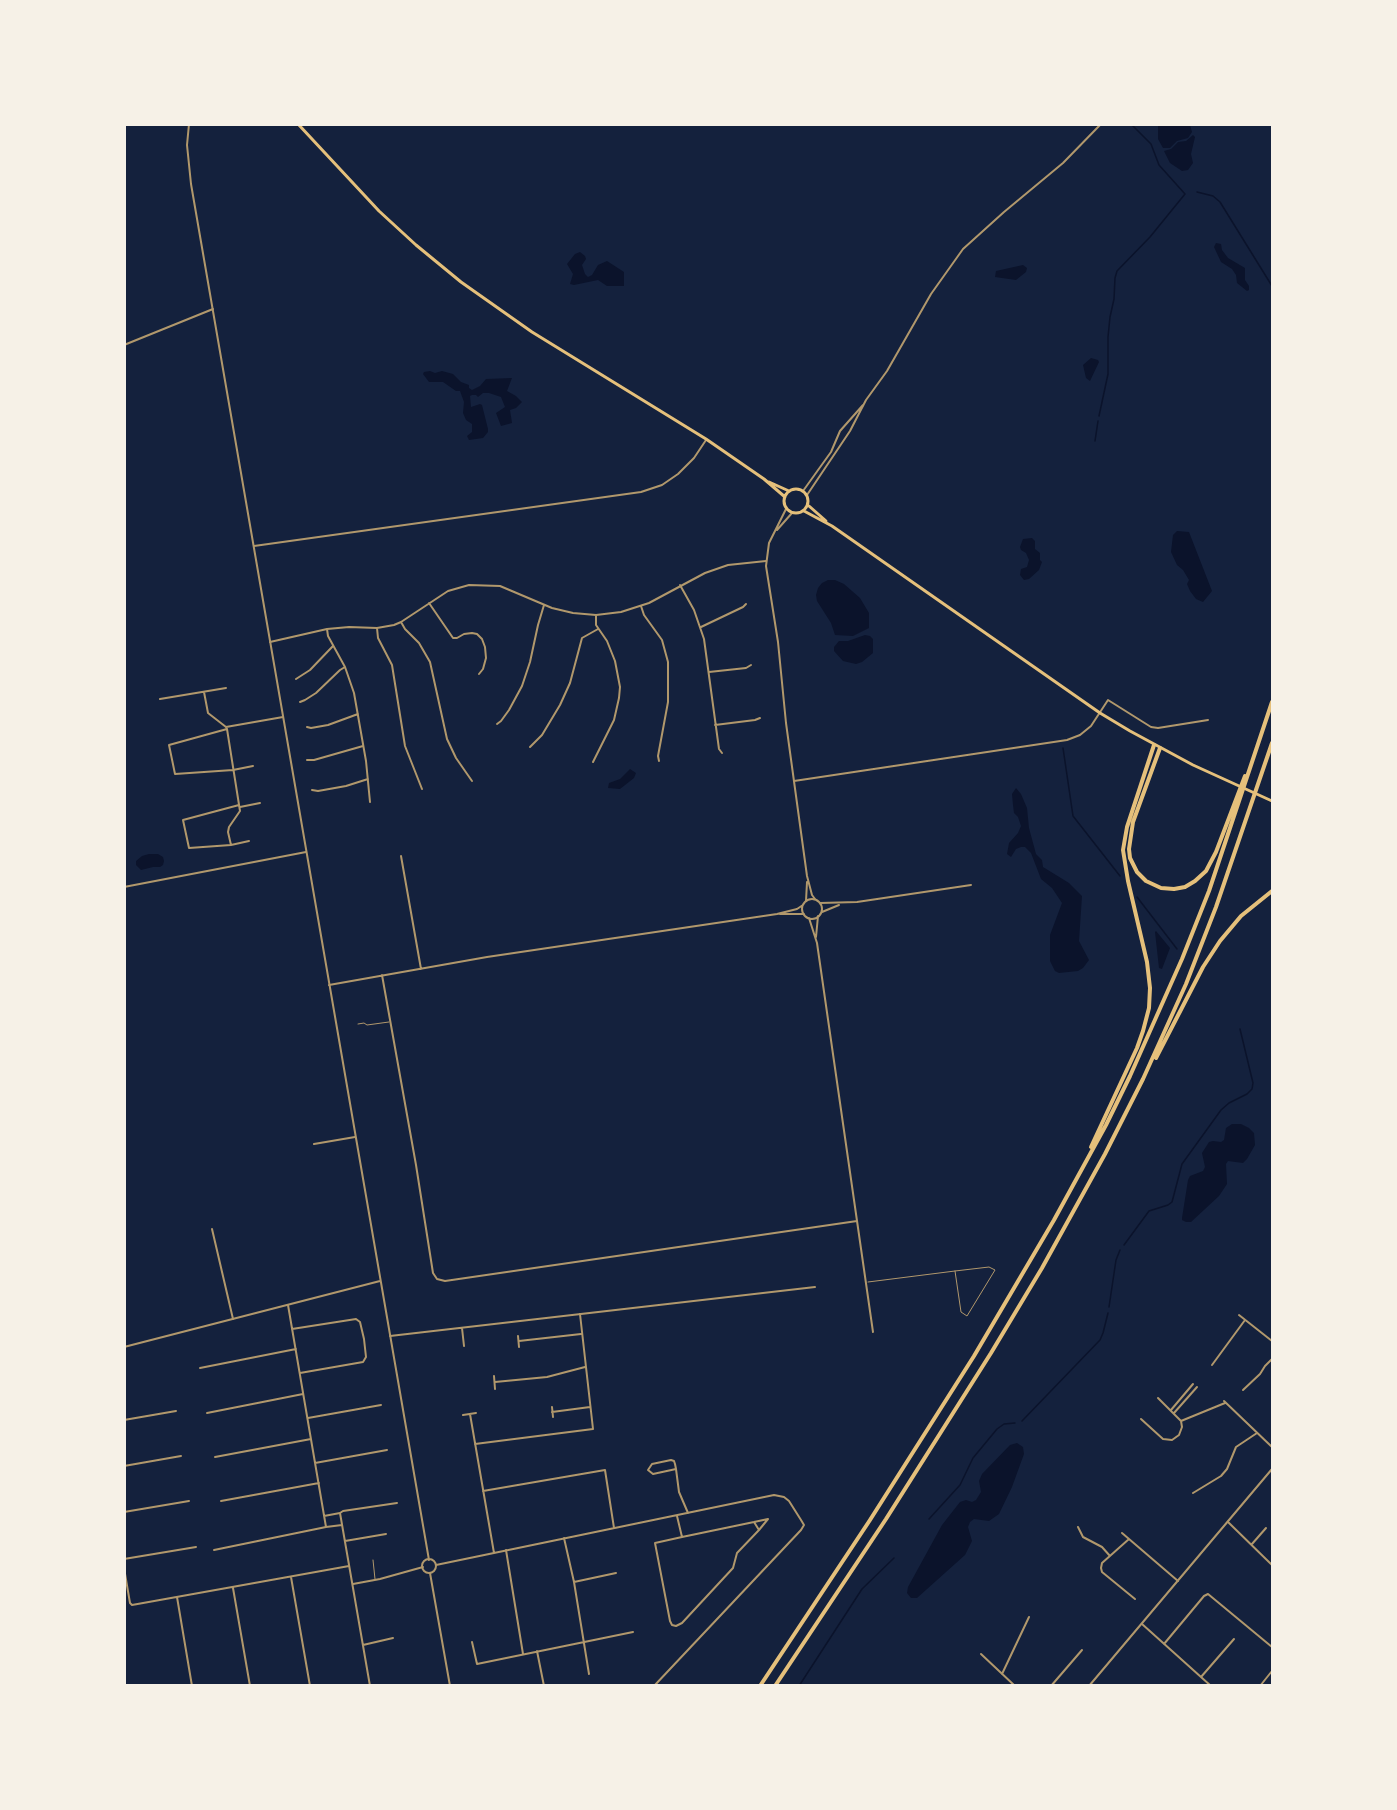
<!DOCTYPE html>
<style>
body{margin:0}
#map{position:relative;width:1397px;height:1810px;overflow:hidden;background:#14213d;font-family:Ubuntu,sans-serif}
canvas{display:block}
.frame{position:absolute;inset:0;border:126px solid #f6f1e7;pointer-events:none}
</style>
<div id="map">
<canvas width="1397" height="1810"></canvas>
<div class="frame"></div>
</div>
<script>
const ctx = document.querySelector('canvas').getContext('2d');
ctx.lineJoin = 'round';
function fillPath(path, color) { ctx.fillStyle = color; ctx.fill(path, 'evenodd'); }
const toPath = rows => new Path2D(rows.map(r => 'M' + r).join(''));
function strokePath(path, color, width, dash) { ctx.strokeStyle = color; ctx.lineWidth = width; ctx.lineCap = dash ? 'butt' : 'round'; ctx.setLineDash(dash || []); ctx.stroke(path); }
const water = toPath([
 [1158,125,1190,125,1192,132,1188,138,1177,141,1170,148,1163,148,1158,139],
 [1193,135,1195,137,1191,154,1193,163,1188,170,1182,171,1170,163,1164,151,1171,149,1178,142,1186,141],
 [1216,243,1221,244,1222,250,1228,258,1245,268,1245,280,1249,286,1249,290,1247,291,1237,283,1236,275,1232,269,1221,262,1214,247],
 [580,252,585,256,586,259,582,265,585,274,588,277,592,275,598,265,607,261,624,272,624,286,607,286,598,280,574,285,570,284,573,274,567,264,575,254],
 [1023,265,1027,268,1026,272,1016,280,995,277,996,271],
 [1091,358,1098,360,1099,362,1090,381,1086,378,1083,365],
 [430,371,435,373,442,371,453,374,461,382,469,385,469,388,472,390,480,386,486,379,512,378,507,391,516,396,522,402,516,408,510,410,512,423,501,426,496,413,505,407,501,397,489,393,483,393,478,397,476,395,472,395,470,396,471,407,480,404,482,405,488,429,488,432,483,438,469,440,467,436,472,432,472,424,466,420,463,413,464,402,460,391,456,391,443,382,429,382,423,374,424,372],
 [1177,531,1189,532,1212,591,1203,602,1196,599,1190,591,1187,584,1189,580,1183,570,1177,565,1171,552,1173,535],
 [1032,538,1035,541,1035,549,1040,553,1040,560,1042,562,1039,570,1029,579,1024,580,1020,575,1021,569,1027,567,1029,560,1026,553,1021,550,1020,547,1023,539],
 [828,580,835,580,844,584,860,598,869,613,869,628,853,636,835,635,831,623,817,601,816,595,818,588,822,583],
 [865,635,870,636,873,639,873,653,862,662,856,664,843,661,834,651,834,647,839,641,848,641],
 [630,769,636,773,634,778,620,789,608,788,609,783,620,779],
 [1016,788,1021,794,1027,808,1029,828,1036,854,1042,860,1043,867,1069,883,1082,896,1079,941,1089,960,1083,968,1078,971,1059,973,1055,971,1050,961,1050,935,1062,903,1052,888,1041,879,1031,853,1025,847,1021,847,1016,849,1011,857,1007,854,1009,843,1018,833,1021,826,1018,817,1014,813,1013,805,1012,794],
 [149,854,158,854,163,857,164,861,163,865,160,867,153,867,141,870,136,865,136,861,142,856],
 [1156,931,1170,948,1162,969,1159,968,1155,932],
 [1232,1124,1241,1124,1249,1128,1254,1133,1255,1145,1247,1159,1243,1163,1228,1161,1226,1164,1227,1184,1219,1196,1191,1222,1186,1222,1182,1220,1182,1218,1188,1180,1190,1176,1203,1171,1205,1167,1202,1153,1209,1142,1213,1141,1221,1142,1224,1140,1226,1128],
 [1017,1443,1023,1447,1024,1454,1012,1487,999,1514,989,1521,974,1519,970,1522,968,1527,972,1541,965,1555,917,1598,911,1598,907,1593,908,1587,942,1525,960,1502,966,1500,972,1502,976,1500,981,1492,979,1481,982,1474,1010,1445]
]);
const stream = toPath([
 [1197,192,1213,196,1220,202,1272,286],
 [1099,416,1108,374,1108,337,1110,317,1114,299,1115,278,1117,271,1150,237,1185,194,1159,165,1151,144,1131,124],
 [1095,441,1098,421],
 [1063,748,1073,816,1120,876],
 [1137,897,1177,949],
 [1124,1245,1149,1211,1168,1205,1172,1202,1182,1164,1221,1110,1229,1103,1247,1094,1252,1089,1253,1083,1240,1029],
 [1109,1307,1116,1260,1120,1250],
 [1022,1421,1100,1340,1103,1333,1108,1313],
 [929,1519,960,1485,973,1458,997,1429,1004,1424,1015,1423],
 [799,1686,862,1589,894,1558]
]);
const service = toPath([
 [358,1024,364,1023,367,1025,389,1022],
 [868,1282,955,1271,989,1267,995,1270,967,1316,961,1312,955,1271],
 [373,1560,375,1579]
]);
const minor = toPath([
 [124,345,213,309],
 [254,546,641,492,662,485,678,474,694,458,706,440],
 [680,585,694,610,704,639,719,749,722,753],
 [429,603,453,638,457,638,464,634,472,633,477,634,482,639,485,647,486,658,483,669,479,674],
 [641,606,644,615,662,640,668,662,668,702,658,756,659,761],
 [401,622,405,629,419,643,430,662,447,739,456,758,472,781],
 [701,627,743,607,746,604],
 [377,628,378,638,392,665,405,746,422,789],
 [327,629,328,636,345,667,354,693,366,761,370,802],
 [270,642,327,629,349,627,377,628,394,625,401,622,448,591,469,585,500,586,552,608,573,613,596,615,621,612,649,603,705,573,728,565,766,561],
 [709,672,746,668,751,665],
 [296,679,310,670,333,646],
 [204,692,208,713,226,727,227,729,240,811,229,827,228,832,231,845],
 [160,699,226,688],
 [300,702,305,700,316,693,340,670,345,667],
 [497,724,501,721,509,710,522,686,530,662,538,625,544,605],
 [715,725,755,720,760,718],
 [226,727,283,717],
 [307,727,311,728,328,725,358,714],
 [227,729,169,745,175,774,233,770,253,766],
 [530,747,542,735,560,705,570,683,582,638,598,629],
 [307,760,314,760,363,746],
 [593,762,614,720,619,698,620,687,615,661,607,641,596,625,596,615],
 [794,781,1067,740,1080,735,1091,726,1108,700,1151,727,1158,728,1208,720],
 [312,790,318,791,346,786,368,779],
 [239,805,183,820,189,848,231,845,249,841],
 [240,807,260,803],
 [401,856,421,969],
 [124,887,306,852],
 '802 909a10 10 0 1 1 20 0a10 10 0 1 1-20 0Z',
 [820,903,857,902,971,885],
 [822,912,839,905],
 [780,914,804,914],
 [809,918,817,943,873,1332],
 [816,937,818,916],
 [382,975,416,1165,433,1273,437,1279,445,1281,857,1221],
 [329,985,487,957,777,914,797,909,803,905],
 [314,1144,355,1137],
 [212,1229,233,1319],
 [288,1305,326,1527,342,1525],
 [1239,1315,1272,1341],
 [462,1328,464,1346],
 [292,1329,356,1319,360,1322,364,1339,366,1357,363,1362,300,1373],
 [390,1336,815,1287],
 [518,1336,519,1347],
 [519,1341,581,1334],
 [1212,1365,1245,1320],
 [200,1368,296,1349],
 [494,1376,495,1389],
 [495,1382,547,1377,585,1367],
 [1243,1390,1260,1374,1265,1366,1272,1359],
 [1224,1401,1272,1447],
 [552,1407,553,1417],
 [1171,1410,1193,1384],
 [552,1412,590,1407],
 [207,1413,303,1394],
 [1174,1413,1197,1387],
 [470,1414,494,1553],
 [463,1415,476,1413],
 [308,1418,381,1405],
 [1141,1419,1163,1439,1172,1440,1179,1435,1182,1427,1181,1421,1158,1398],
 [124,1420,176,1411],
 [1181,1421,1225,1403],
 [475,1444,593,1429,580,1314],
 [215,1457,311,1439],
 [315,1463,387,1450],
 [124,1466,181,1456],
 [676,1469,653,1474,648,1470,652,1464,671,1460,674,1461,675,1464,676,1469,679,1492,688,1513],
 [483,1491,605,1470,614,1528],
 [1193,1493,1221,1476,1227,1469,1236,1447,1257,1433],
 [221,1501,319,1483],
 [124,1512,189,1501],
 [340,1513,343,1511,397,1503],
 [324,1516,340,1513,370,1686],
 [677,1516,682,1537,655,1543,670,1621,672,1625,676,1626,682,1623,733,1568,737,1553,759,1530,754,1522,682,1537],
 [754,1522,768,1519,759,1530],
 [1228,1522,1272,1565],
 [1078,1527,1083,1537,1102,1547,1110,1556],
 [1122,1533,1178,1581],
 [564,1538,574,1582,589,1674],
 [1129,1539,1102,1563,1101,1568,1102,1572,1135,1599],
 [345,1541,386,1534],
 [1252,1544,1266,1528],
 [214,1550,326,1527],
 [506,1550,523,1654],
 [124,1559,196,1547],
 [436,1565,774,1495,784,1497,789,1501,801,1520,804,1525,801,1530,654,1686],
 [124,1568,130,1603,132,1605,349,1566],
 [291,1577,310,1686],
 [574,1582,616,1573],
 [353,1584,380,1579,423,1567],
 [233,1588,250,1686],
 [177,1597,192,1686],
 [1142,1624,1211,1686],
 [472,1642,477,1664,633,1632],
 [1164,1644,1204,1596,1208,1594,1272,1647],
 [363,1645,393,1638],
 [537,1651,544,1686],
 [981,1654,1015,1686],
 [1002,1674,1029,1617],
 [1201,1677,1234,1639],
 [1051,1686,1082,1650],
 [1260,1686,1272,1671]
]);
const tertiary = toPath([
 [189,124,187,145,191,184,429,1560],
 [803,491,831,452,840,431,863,405],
 [807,495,850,431,866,400,887,371,931,294,963,249,1004,212,1063,163,1101,124],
 [786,509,769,543,766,566,778,642,786,723,807,876,812,895,815,899],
 [777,530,792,513],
 [806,901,807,882],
 [124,1347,380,1281],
 '422 1566a7 7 0 1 1 14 0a7 7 0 1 1-14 0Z',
 [430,1573,450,1686],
 [1089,1686,1272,1469]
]);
const primary = toPath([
 [298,124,379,211,416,245,461,282,532,332,706,439,764,479,785,497],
 [769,482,789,491],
 '784 501a12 12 0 1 1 24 0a12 12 0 1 1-24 0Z',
 [809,506,826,521],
 [804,511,832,526,1100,713,1130,731,1193,765,1272,801]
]);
const motorway = toPath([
 [1160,748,1133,822,1129,849,1130,858,1137,872,1146,881,1161,888,1174,889,1185,887,1195,881,1206,871,1216,852,1245,776],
 [1156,1058,1203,967,1220,941,1241,916,1272,891],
 [1091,1147,1137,1048,1143,1031,1149,1008,1150,988,1147,962,1128,881,1123,850,1127,827,1154,745],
 [760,1686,870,1520,974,1356,1054,1220,1106,1125,1130,1076,1182,959,1209,891,1272,702],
 [775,1686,886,1519,991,1353,1042,1268,1105,1154,1143,1079,1186,984,1216,907,1272,743]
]);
fillPath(water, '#0b132b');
strokePath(stream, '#0b132b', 1.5);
strokePath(service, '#b1986c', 1);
strokePath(minor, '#b1986c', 2);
strokePath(tertiary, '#b1986c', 2);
strokePath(primary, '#e5c07b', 3);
strokePath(motorway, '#e5c07b', 4);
</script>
